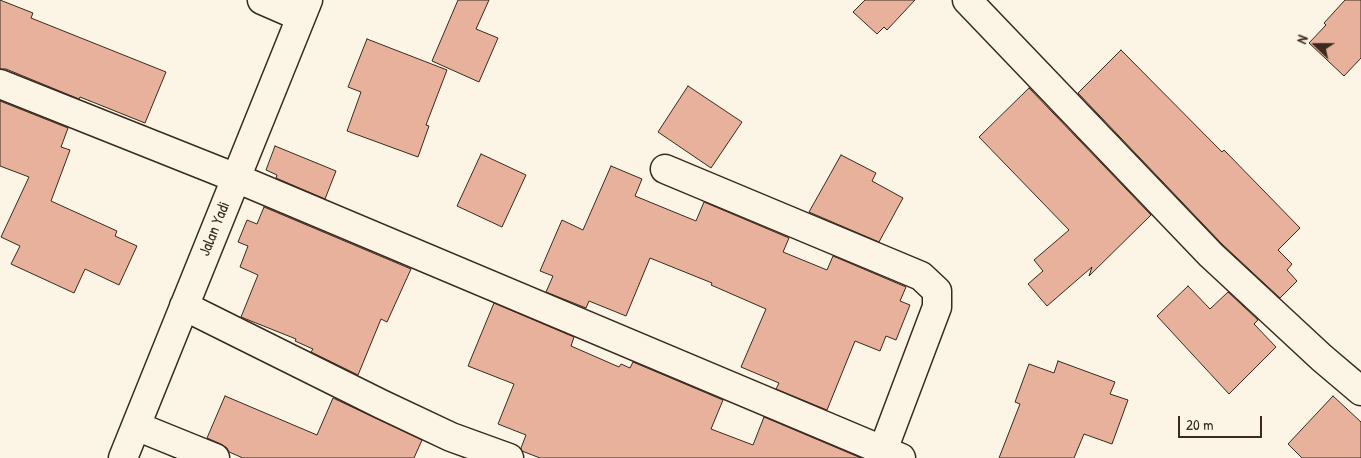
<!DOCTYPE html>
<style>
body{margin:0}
#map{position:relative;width:1361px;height:458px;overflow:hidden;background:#fcf5e5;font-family:"Patrick Hand",sans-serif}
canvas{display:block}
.north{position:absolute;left:1291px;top:20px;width:50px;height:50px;-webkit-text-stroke:4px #fcf5e5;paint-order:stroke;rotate:292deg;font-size:14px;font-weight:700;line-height:20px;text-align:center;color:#3b2a1e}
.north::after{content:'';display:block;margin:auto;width:18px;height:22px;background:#3b2a1e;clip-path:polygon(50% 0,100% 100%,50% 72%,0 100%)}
.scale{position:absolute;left:1178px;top:416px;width:84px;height:22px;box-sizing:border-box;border:2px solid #3b2a1e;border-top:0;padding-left:6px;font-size:15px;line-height:18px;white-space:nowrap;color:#3b2a1e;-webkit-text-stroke:4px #fcf5e5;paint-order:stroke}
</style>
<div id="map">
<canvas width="1361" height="458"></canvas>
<div class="north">N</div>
<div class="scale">20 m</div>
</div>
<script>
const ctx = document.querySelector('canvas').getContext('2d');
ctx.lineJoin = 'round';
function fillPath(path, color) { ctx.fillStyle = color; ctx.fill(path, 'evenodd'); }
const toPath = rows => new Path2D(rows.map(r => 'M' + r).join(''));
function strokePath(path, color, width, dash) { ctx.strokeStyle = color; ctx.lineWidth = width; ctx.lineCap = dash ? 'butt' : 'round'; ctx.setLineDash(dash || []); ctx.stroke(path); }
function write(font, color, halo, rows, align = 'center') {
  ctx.font = font + ' "Patrick Hand",sans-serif'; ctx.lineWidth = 5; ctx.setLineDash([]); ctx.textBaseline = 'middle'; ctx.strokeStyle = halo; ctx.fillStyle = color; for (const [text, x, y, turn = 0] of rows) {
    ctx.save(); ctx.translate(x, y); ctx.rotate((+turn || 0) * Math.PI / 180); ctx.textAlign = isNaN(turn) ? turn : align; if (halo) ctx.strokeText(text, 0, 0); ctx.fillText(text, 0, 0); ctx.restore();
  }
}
const building = toPath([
 [0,0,33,13,31,18,166,72,145,123,80,97,79,99,6,69,0,69,0,0],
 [458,0,489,0,476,29,498,38,479,82,432,61,458,0],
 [865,0,915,0,887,30,884,27,877,34,853,12,865,0],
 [1345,0,1361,0,1361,58,1344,76,1309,43,1326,25,1324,23,1345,0],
 [367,39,447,70,426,125,429,126,418,157,347,131,361,92,348,87,367,39],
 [1121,50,1222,152,1224,150,1300,228,1278,250,1292,264,1287,270,1297,281,1280,298,1222,244,1078,93,1121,50],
 [688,86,742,122,711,168,658,132,688,86],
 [1029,88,1151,215,1089,276,1092,267,1047,306,1028,284,1043,271,1034,260,1069,230,979,137,1029,88],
 [0,101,68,128,61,147,70,150,51,201,117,231,115,236,137,246,119,285,85,269,74,293,11,264,20,246,1,237,29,177,0,166,0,101],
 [275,146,336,171,325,199,276,178,277,175,266,170,275,146],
 [481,154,526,175,502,227,457,206,481,154],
 [841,155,876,173,872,181,903,198,879,242,809,212,841,155],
 [611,166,642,179,635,196,696,221,704,202,789,238,783,252,827,270,833,256,906,287,900,301,910,305,896,340,886,336,880,351,855,341,827,410,776,389,779,383,741,367,766,309,711,285,712,283,650,258,626,316,589,301,586,308,546,292,553,276,540,271,562,220,583,230,611,166],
 [264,207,411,269,387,322,381,319,358,375,311,352,313,349,295,341,296,339,241,317,258,275,240,267,248,246,238,242,247,220,257,224,264,207],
 [1188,286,1210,309,1228,292,1258,320,1254,324,1276,347,1229,394,1157,316,1188,286],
 [494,303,574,337,571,346,619,367,621,364,630,368,633,362,723,400,711,429,753,445,764,417,861,458,540,458,522,451,521,448,526,435,498,424,514,384,468,366,494,303],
 [1058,361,1115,382,1110,394,1128,400,1112,444,1084,434,1074,458,999,458,1020,404,1015,402,1029,364,1054,373,1058,361],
 [225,396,317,435,333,398,422,440,414,458,243,458,229,452,227,448,221,444,207,438,225,396],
 [1333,396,1361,422,1361,458,1302,458,1288,444,1333,396]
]);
const minor = toPath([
 [262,0,301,17],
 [967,0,1211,255,1322,358,1361,391],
 [0,84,236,178,901,458],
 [665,169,921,276,937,291,937,307,883,450],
 [184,306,381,404,451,437,509,458],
 [136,426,215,458],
 [123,458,308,0]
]);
const streetNames = [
 ["Jalan Yadi",215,229,-68]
];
fillPath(building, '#e7b19b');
strokePath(building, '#3b2a1e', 1);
strokePath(minor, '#3b2a1e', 31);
strokePath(minor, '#fcf5e5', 28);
write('16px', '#3b2a1e', '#fcf5e5', streetNames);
</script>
